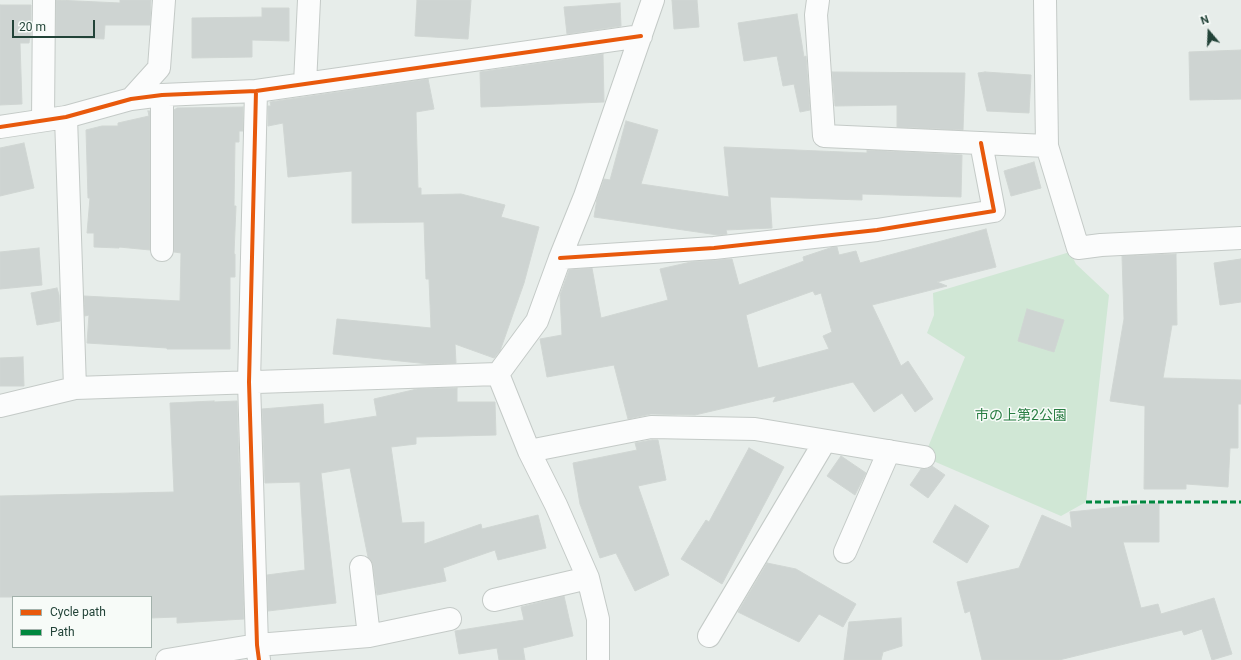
<!DOCTYPE html>
<meta charset="utf-8">
<style>
body{margin:0}
#map{position:relative;width:1241px;height:660px;overflow:hidden;background:#e7edea;font-family:Roboto,sans-serif}
canvas{display:block}
.legend{position:absolute;left:12px;top:596px;width:140px;height:52px;box-sizing:border-box;background:#f7fbf8;border:1px solid #a2b1ab;margin:0;padding:5px 7px;list-style:none;font-size:12px;color:#224338}
.legend li{display:flex;align-items:center;gap:8px;height:20px}
.legend b{width:20px;border:1px solid #a2b1ab}
.north{position:absolute;left:1189px;top:12px;width:40px;height:40px;-webkit-text-stroke:3px #f7fbf8;paint-order:stroke;rotate:341deg;font-size:11px;font-weight:700;line-height:16px;text-align:center;color:#224338}
.north::after{content:'';display:block;margin:auto;width:14px;height:18px;background:#224338;clip-path:polygon(50% 0,100% 100%,50% 72%,0 100%)}
.scale{position:absolute;left:12px;top:20px;width:83px;height:18px;box-sizing:border-box;border:2px solid #224338;border-top:0;padding-left:5px;font-size:12px;line-height:14px;white-space:nowrap;color:#224338;-webkit-text-stroke:3px #f7fbf8;paint-order:stroke}
</style>
<div id="map">
<canvas width="1241" height="660"></canvas>
<ul class="legend">
<li><b style="height:5px;background:#e8590c"></b>Cycle path</li>
<li><b style="height:5px;background:#00873e"></b>Path</li>
</ul>
<div class="north">N</div>
<div class="scale">20 m</div>
</div>
<script>
const ctx = document.querySelector('canvas').getContext('2d');
ctx.lineJoin = 'round';
function fillPath(path, color) { ctx.fillStyle = color; ctx.fill(path, 'evenodd'); }
const toPath = rows => new Path2D(rows.map(r => 'M' + r).join(''));
function strokePath(path, color, width, dash) { ctx.strokeStyle = color; ctx.lineWidth = width; ctx.lineCap = dash ? 'butt' : 'round'; ctx.setLineDash(dash || []); ctx.stroke(path); }
function write(font, color, halo, rows, align = 'center') {
  ctx.font = font + ' Roboto,"Noto Sans JP",sans-serif'; ctx.lineWidth = 3; ctx.setLineDash([]); ctx.textBaseline = 'middle'; ctx.strokeStyle = halo; ctx.fillStyle = color; for (const [text, x, y, turn = 0] of rows) {
    ctx.save(); ctx.translate(x, y); ctx.rotate((+turn || 0) * Math.PI / 180); ctx.textAlign = isNaN(turn) ? turn : align; if (halo) ctx.strokeText(text, 0, 0); ctx.fillText(text, 0, 0); ctx.restore();
  }
}
const green = toPath([
 [1070,252,1076,264,1109,295,1086,502,1061,516,924,457,965,357,927,333,934,315,933,293]
]);
const building = toPath([
 [56,0,120,3,120,0,151,0,150,25,105,25,104,39,56,37,56,0],
 [417,0,471,0,468,39,415,36,417,0],
 [672,0,697,0,699,27,674,29,672,0],
 [620,3,621,26,567,34,564,7,620,3],
 [0,5,31,5,31,36,30,36,29,43,20,43,22,104,0,105,0,5],
 [262,8,289,8,289,41,252,40,252,57,192,58,192,18,262,17,262,8],
 [797,14,804,57,806,56,810,110,800,112,794,84,783,86,777,56,744,61,738,23,797,14],
 [1241,50,1241,99,1190,100,1189,52,1241,50],
 [603,54,604,102,481,107,480,72,603,54],
 [832,72,965,73,963,130,897,127,897,105,835,106,832,72],
 [985,72,1031,75,1029,113,987,111,978,73,985,72],
 [428,79,434,109,416,112,418,188,421,188,421,195,461,194,505,205,501,217,539,227,524,283,500,351,494,358,455,344,456,363,429,364,333,354,337,319,431,328,429,279,426,279,424,222,352,223,352,171,288,177,283,123,268,126,268,106,271,106,270,102,428,79],
 [243,107,243,131,239,131,239,142,235,142,234,206,236,206,234,254,235,254,235,277,230,277,230,349,167,349,167,348,87,343,89,315,85,316,84,296,180,301,181,253,174,252,174,110,177,108,243,107],
 [148,111,150,111,150,250,119,247,119,248,94,247,94,233,87,233,90,198,88,198,86,130,102,126,118,126,118,123,149,116,148,111],
 [626,121,658,130,641,184,729,197,724,147,867,153,867,150,962,155,961,197,862,194,862,200,770,197,772,228,726,230,727,234,718,235,594,217,597,199,604,179,610,180,626,121],
 [24,143,34,188,0,196,0,148,24,143],
 [1034,162,1041,188,1011,196,1004,171,1034,162],
 [986,229,996,267,937,282,947,286,872,305,901,366,908,361,933,399,915,412,902,393,874,412,853,382,773,402,776,396,695,415,651,414,628,419,614,365,547,377,540,339,562,335,560,295,569,270,592,268,601,318,668,300,660,269,691,262,732,259,739,285,804,261,803,257,833,247,837,247,839,255,856,251,860,263,986,229],
 [813,291,815,295,821,293,832,332,823,336,829,349,758,368,746,315,813,291],
 [39,248,42,285,0,289,0,252,39,248],
 [1176,254,1177,325,1172,325,1163,378,1241,380,1241,404,1238,404,1238,448,1230,448,1228,487,1186,484,1186,489,1144,489,1145,406,1110,401,1124,319,1122,256,1176,254],
 [1241,259,1241,302,1220,305,1214,263,1241,259],
 [57,288,59,295,60,321,37,325,31,293,57,288],
 [1027,309,1064,320,1054,352,1018,341,1027,309],
 [23,357,24,386,0,386,0,358,23,357],
 [457,388,457,402,495,402,496,435,416,437,416,444,391,447,402,523,424,522,424,544,481,524,482,529,538,515,546,548,498,560,495,550,443,568,446,581,377,595,373,566,371,560,368,557,350,468,321,473,336,603,268,611,267,575,305,570,300,482,265,483,262,409,323,404,324,424,377,416,374,399,417,389,457,388],
 [214,401,214,402,237,401,244,619,177,623,177,617,151,618,151,597,0,597,0,496,174,492,170,403,214,401],
 [652,440,658,440,666,480,638,486,669,575,635,591,616,553,600,558,580,504,573,463,637,450,635,443,652,440],
 [749,448,784,467,722,584,681,559,706,520,709,522,749,448],
 [841,456,866,473,855,495,827,476,841,456],
 [932,466,945,475,928,498,910,485,921,469,928,469,932,466],
 [1159,503,1159,542,1123,542,1141,608,1158,604,1161,614,1214,598,1232,654,1212,660,1202,629,1184,635,1182,630,1059,660,982,660,970,611,965,613,957,582,1019,568,1042,515,1072,528,1070,512,1159,503],
 [955,505,989,526,967,563,933,542,955,505],
 [767,563,796,569,856,604,843,627,819,614,799,642,738,612,767,563],
 [564,596,573,636,523,648,525,660,499,660,497,648,459,654,455,631,524,620,521,607,564,596],
 [901,618,902,646,883,652,881,660,844,660,849,622,901,618]
]);
const street = toPath([
 [818,0,816,15,824,136,1047,146],
 [1045,0,1047,146,1078,248,1101,245,1241,238],
 [305,84,309,0],
 [256,91,249,382,257,645,259,660],
 [131,99,159,68,164,0],
 [66,117,75,388],
 [43,120,44,0],
 [0,127,66,117,131,99,162,95,256,91,641,36],
 [162,250,162,95],
 [560,258,714,248,877,230,994,211,981,143],
 [498,374,537,321,560,258,585,196,653,0],
 [498,374,529,451,556,505,588,578,598,619,598,660],
 [0,406,75,388,498,374],
 [529,451,651,427,755,429,924,457],
 [845,552,889,451],
 [361,567,369,636],
 [494,600,588,578],
 [709,636,825,441],
 [167,660,257,645,369,636,450,619]
]);
const quiet = toPath([
 [1086,502,1241,502]
]);
const cycleway = toPath([
 [256,91,249,382,257,645,259,660],
 [0,127,66,117,131,99,162,95,256,91,641,36],
 [560,258,714,248,877,230,994,211,981,143]
]);
const parkNames = [
 ["市の上第2公園",1021,416]
];
fillPath(green, '#d0e7d5');
fillPath(building, '#ced4d2');
strokePath(building, '#d0d6d3', 1);
strokePath(street, '#c4cac7', 24);
strokePath(street, '#fbfcfc', 22);
strokePath(quiet, '#00873e', 3, [6, 3]);
strokePath(cycleway, '#e8590c', 4);
write('14px', '#297e43', '#f7fbf8', parkNames);
</script>
